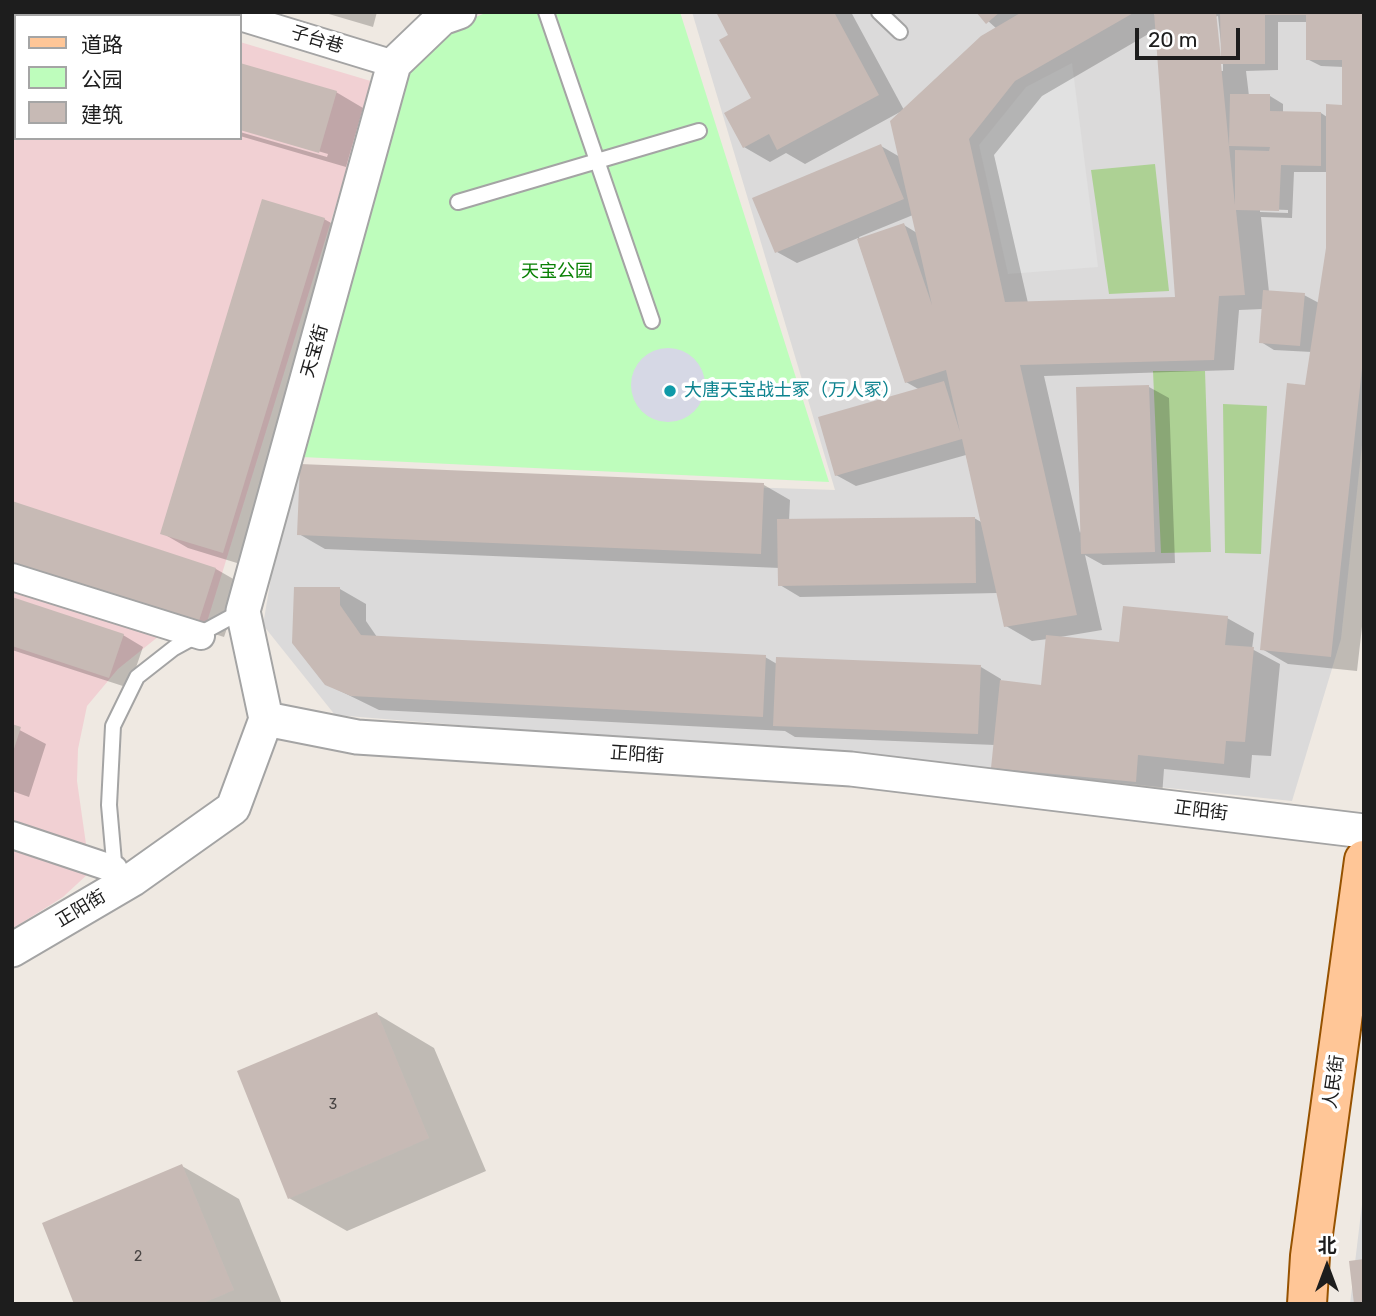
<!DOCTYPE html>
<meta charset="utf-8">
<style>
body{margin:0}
#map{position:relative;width:1376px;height:1316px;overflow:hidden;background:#efe9e2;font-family:Rubik,"Noto Sans SC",sans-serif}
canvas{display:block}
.frame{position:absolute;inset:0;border:14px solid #1d1d1d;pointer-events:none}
.legend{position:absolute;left:14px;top:14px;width:228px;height:126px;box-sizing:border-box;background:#fff;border:2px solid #a5a5a5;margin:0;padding:9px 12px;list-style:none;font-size:21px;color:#1d1d1d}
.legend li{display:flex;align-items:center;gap:14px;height:35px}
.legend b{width:35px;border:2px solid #a5a5a5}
.north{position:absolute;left:1292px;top:1232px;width:70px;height:70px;-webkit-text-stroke:5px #fff;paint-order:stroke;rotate:0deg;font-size:19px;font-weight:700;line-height:28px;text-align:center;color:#1d1d1d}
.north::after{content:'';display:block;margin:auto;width:24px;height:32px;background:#1d1d1d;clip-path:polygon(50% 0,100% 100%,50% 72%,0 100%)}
.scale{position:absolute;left:1135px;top:28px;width:105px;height:32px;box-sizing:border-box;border:4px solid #1d1d1d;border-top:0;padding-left:9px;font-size:21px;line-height:24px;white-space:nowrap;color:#1d1d1d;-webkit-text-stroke:5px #fff;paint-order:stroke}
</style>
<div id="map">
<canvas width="1376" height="1316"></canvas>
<div class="frame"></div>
<ul class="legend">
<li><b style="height:9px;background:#ffc697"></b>道路</li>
<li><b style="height:19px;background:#befdbc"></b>公园</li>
<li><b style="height:19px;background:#c7bab5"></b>建筑</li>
</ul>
<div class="north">北</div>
<div class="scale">20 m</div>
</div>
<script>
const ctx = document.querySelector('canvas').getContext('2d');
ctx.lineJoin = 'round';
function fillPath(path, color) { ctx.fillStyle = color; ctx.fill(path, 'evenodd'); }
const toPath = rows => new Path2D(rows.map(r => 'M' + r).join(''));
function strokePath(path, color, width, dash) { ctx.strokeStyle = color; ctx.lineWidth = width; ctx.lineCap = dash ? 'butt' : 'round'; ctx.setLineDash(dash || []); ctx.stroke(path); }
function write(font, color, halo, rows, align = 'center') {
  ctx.font = font + ' Rubik,"Noto Sans SC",sans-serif'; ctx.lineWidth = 7; ctx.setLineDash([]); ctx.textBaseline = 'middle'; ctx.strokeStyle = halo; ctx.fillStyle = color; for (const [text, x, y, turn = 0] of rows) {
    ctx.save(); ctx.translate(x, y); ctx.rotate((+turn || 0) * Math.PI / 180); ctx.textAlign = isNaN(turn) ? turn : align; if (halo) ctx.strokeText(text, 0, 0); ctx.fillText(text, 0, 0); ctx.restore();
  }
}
const residential = toPath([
 [692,12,1364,12,1364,427,1341,639,1292,801,940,764,335,715,263,625,289,472,835,490],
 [1364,1188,1364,1304,1350,1304]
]);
const commercial = toPath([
 [12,12,140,12,152,16,16,16,16,138,240,138,240,42,374,82,207,622,159,636,118,669,87,706,78,749,77,781,90,872,63,897,12,929]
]);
const forest = toPath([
 [1155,164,1169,291,1109,294,1091,170],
 [1153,371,1205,371,1211,552,1161,553],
 [1223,404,1267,406,1261,554,1225,553]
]);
const park = toPath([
 [488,12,680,12,829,482,302,457,379,185,405,71,451,27]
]);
const parking = toPath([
 [1072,63,1098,267,1008,274,979,145,1026,87]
]);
const plaza = toPath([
 '631 385a37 37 0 1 1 74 0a37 37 0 1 1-74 0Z'
]);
const shadow = toPath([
 [322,12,377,12,373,27],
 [718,12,851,12,904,110,997,29,978,12,1152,12,1157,17,1156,12,1364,12,1364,609,1357,671,1288,664,1262,649,1312,352,1274,350,1261,342,1263,309,1239,310,1234,370,1044,376,1080,533,1149,387,1169,398,1175,563,1103,565,1085,555,1102,630,1060,637,1121,644,1227,618,1254,633,1252,649,1280,664,1271,756,1252,755,1250,778,1164,769,1162,796,1019,782,993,767,995,745,795,737,785,731,379,710,326,684,340,589,366,604,366,621,377,637,765,657,777,664,981,667,1001,679,1001,682,1043,686,1048,639,1032,641,1006,626,998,593,800,597,780,585,780,568,325,549,299,534,764,485,790,500,789,521,974,518,983,523,966,455,856,486,836,475,920,390,906,382,858,238,797,263,777,252,881,146,900,157,900,112,805,164,786,153,770,162,744,147,753,99,731,36],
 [1218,16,1223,62,1223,71,1220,71,1215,17],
 [1278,22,1308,22,1307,59,1321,66,1344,67,1344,107,1327,117,1321,113,1283,113,1283,104,1270,96,1249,96,1246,71,1278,70],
 [1157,29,1181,299,1028,303,994,155,1042,96],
 [1294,172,1327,172,1327,248,1319,303,1304,295,1269,292,1261,217,1292,218],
 [1260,209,1288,210,1288,213,1260,212],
 [913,215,917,233,904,225,860,240,859,237],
 [240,65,336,92,363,108,346,167,240,136,240,132,327,157,328,154,240,128],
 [324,219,351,234,250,567,188,548,162,533],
 [12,503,216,569,242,584,224,637,12,569],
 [12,599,123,635,143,647,129,688,12,650],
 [12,726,46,744,29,797,12,791],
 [377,1014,434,1048,486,1171,347,1231,289,1198],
 [182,1166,239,1199,282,1304,76,1304]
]);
const building = toPath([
 [12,12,63,12,73,15,16,16,16,66,12,65],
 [716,12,834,12,879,95,777,150,769,134,743,148,724,113,751,98,719,40,728,35],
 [976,12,1000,12,986,24],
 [1022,12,1135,12,1015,81,969,139,1005,302,1175,297,1154,12,1216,12,1221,59,1220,12,1364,12,1364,350,1331,657,1260,650,1287,383,1305,385,1326,248,1326,104,1342,105,1342,60,1306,60,1306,15,1265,15,1265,64,1221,64,1229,146,1235,205,1235,150,1269,151,1270,147,1229,146,1230,94,1270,94,1270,111,1321,112,1321,166,1281,165,1279,211,1236,210,1245,295,1219,296,1214,360,1020,365,1077,615,1004,627,962,439,835,476,818,417,944,381,960,432,946,370,905,383,857,239,904,223,932,305,890,121,981,36],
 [240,63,337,91,319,153,240,130],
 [881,144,904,199,775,253,752,198],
 [262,199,325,218,223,553,160,534],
 [1263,290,1305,293,1300,346,1259,343],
 [1149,385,1155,552,1081,554,1076,387],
 [300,464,764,483,761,554,297,535],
 [12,501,216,568,198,624,12,564],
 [975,517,976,583,778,586,777,519],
 [294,587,340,587,340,605,361,635,766,655,763,717,351,696,325,685,292,643],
 [12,597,124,634,109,678,12,646],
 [1123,606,1228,616,1225,645,1254,647,1245,742,1226,741,1224,764,1138,755,1136,782,991,768,1000,680,1041,685,1046,635,1119,642],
 [776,657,981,665,978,734,773,726],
 [12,724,21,727,13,752,12,752],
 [377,1012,429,1138,288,1199,237,1071],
 [182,1164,234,1290,201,1304,74,1304,42,1223],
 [1364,1259,1364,1304,1354,1304,1349,1261]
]);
const service = toPath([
 [546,12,652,321],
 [879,12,900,32],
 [458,202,699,131],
 [115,873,109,805,113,726,137,677,174,648,242,611]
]);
const minor = toPath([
 [240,17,394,64],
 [12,577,201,636],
 [12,835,114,869]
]);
const tertiary = toPath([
 [266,719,243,611,394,64,442,18,459,12],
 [12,950,133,879,233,808,266,719,357,737,851,769,1364,831]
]);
const primary = toPath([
 [1307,1304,1310,1256,1364,860]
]);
const markers = [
 [670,391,7,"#0f9aa8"]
];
const numberNames = [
 ["3",333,1105],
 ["2",138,1257]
];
const streetNames = [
 ["子台巷",317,40,17],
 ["天宝街",315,351,-74],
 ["正阳街",637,755,4],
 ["正阳街",1201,811,7],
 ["正阳街",81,909,-31],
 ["人民街",1334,1082,-82]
];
const parkNames = [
 ["天宝公园",557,272]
];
const cultureNames = [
 ["大唐天宝战士冢（万人冢）",684,391]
];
fillPath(residential, '#dbdada');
fillPath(commercial, '#f1d0d3');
fillPath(forest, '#add194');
fillPath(park, '#befdbc');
fillPath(parking, '#e1e1e1');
fillPath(plaza, '#d6d8e5');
fillPath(shadow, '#0003');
fillPath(building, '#c7bab5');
strokePath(service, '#a4a4a4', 18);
strokePath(minor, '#a4a4a4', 30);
strokePath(tertiary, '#a4a4a4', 37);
strokePath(primary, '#965200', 42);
strokePath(service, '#fff', 14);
strokePath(minor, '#fff', 26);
strokePath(tertiary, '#fff', 33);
strokePath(primary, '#ffc697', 38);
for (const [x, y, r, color] of markers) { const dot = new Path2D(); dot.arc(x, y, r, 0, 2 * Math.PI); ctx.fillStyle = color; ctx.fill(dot); strokePath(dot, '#fff', 2.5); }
write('14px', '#484443', null, numberNames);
write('18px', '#1d1d1d', '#fff', streetNames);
write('18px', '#098105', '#fff', parkNames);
write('18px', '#0d838f', '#fff', cultureNames, 'left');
</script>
